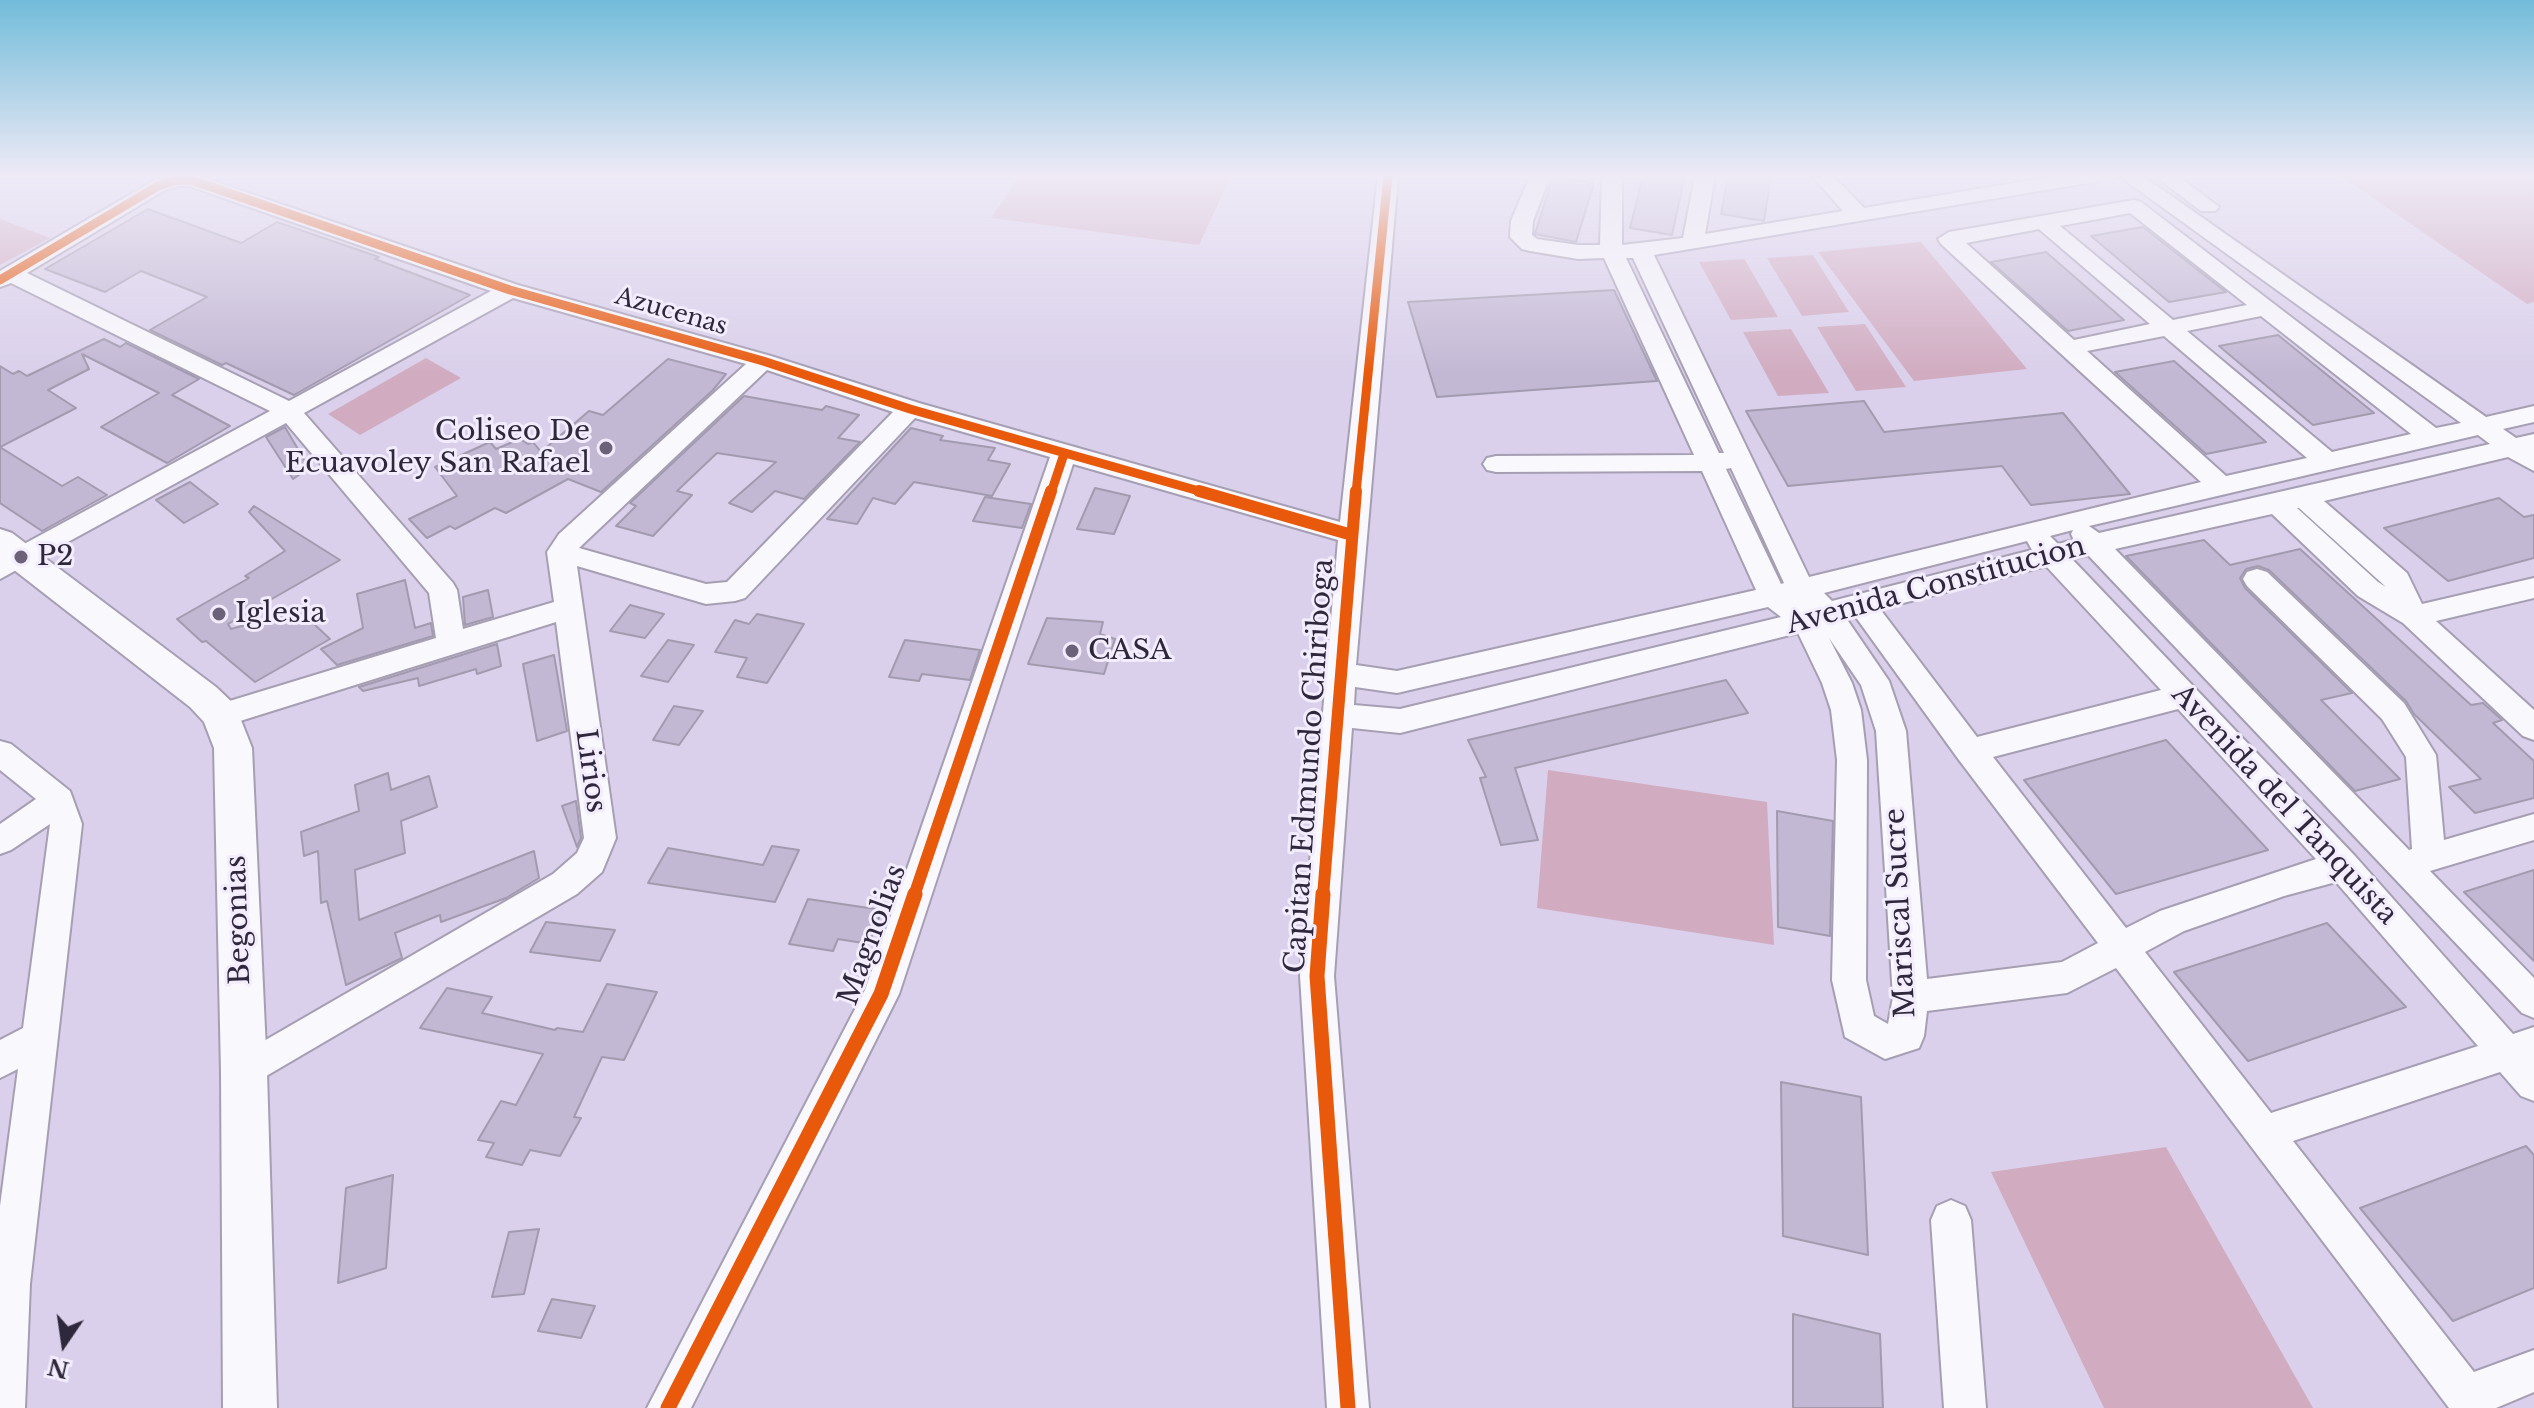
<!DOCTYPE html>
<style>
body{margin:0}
#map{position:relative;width:2534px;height:1408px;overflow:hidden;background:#dad0eb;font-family:"Libre Baskerville",serif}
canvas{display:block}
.north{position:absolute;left:24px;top:1304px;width:80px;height:80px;-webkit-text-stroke:6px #f2ecfc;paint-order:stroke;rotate:193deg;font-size:22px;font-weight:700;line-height:32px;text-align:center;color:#2f273b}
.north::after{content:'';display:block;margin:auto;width:28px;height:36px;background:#2f273b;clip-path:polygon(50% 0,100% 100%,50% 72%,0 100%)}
</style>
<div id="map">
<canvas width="2534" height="1408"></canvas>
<div class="north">N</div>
</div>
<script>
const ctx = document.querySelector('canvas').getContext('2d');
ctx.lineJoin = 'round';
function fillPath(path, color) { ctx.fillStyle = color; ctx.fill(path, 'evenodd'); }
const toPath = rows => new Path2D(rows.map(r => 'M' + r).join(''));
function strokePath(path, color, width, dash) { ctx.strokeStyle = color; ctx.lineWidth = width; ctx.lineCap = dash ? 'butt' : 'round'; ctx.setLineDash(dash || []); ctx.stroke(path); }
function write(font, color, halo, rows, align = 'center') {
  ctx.font = font + ' "Libre Baskerville",serif'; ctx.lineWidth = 6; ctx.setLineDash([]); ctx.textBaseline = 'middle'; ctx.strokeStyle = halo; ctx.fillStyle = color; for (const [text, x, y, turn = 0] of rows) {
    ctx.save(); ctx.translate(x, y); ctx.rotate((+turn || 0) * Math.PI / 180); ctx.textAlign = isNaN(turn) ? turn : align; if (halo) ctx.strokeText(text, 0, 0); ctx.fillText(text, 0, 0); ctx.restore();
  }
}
const green = toPath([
 [1019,176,1231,176,1199,245,991,218],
 [2341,176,2534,176,2534,302,2527,304],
 [0,219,8,222,50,238,0,265],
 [1921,242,2027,369,1914,381,1818,252],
 [1813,255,1849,312,1802,316,1767,258],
 [1745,259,1745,260,1778,317,1731,320,1699,262],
 [1865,324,1906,387,1856,391,1817,327],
 [1791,329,1829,393,1778,396,1743,332],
 [426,358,461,378,360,435,328,414],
 [1548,770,1767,802,1774,945,1537,908],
 [2166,1147,2313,1408,2104,1408,1991,1172]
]);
const building = toPath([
 [1553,176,1594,183,1576,242,1535,234,1553,176],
 [1643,176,1685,176,1672,235,1630,228,1643,176],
 [1728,176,1771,176,1764,221,1721,214,1728,176],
 [148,209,241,243,277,222,379,257,375,259,470,295,294,395,226,363,222,365,150,330,207,297,141,271,105,292,45,269,148,209],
 [2143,227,2226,292,2169,302,2091,236,2143,227],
 [2046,252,2124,320,2068,331,1991,262,2046,252],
 [1614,290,1657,381,1437,397,1408,302,1614,290],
 [2278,335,2374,413,2313,425,2219,346,2278,335],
 [104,339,120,347,126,343,199,379,172,395,230,426,167,463,101,427,159,393,82,354,89,369,48,390,76,408,0,447,62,486,78,477,107,495,42,531,0,503,0,366,13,374,19,371,27,376,104,339],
 [668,359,726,374,713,390,601,492,568,479,506,513,495,508,455,529,450,526,427,538,409,519,457,496,435,467,490,442,496,449,520,439,528,444,533,442,541,452,589,411,603,415,668,359],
 [2174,361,2266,442,2206,454,2115,372,2174,361],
 [744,396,822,410,826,406,859,415,838,438,860,442,804,499,775,491,752,512,729,503,776,462,717,453,677,491,692,495,653,536,616,526,636,506,630,503,744,396],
 [1864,401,1884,432,2063,413,2130,494,2031,505,2002,466,1788,486,1746,411,1864,401],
 [285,427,309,468,293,479,266,437,285,427],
 [911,428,943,436,940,440,995,448,988,460,1010,464,992,496,914,482,895,504,873,498,857,524,827,519,911,428],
 [190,482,218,504,184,523,156,500,190,482],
 [1095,488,1130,496,1114,534,1077,529,1095,488],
 [985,497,1031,504,1022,528,973,521,985,497],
 [2499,498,2524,517,2534,515,2534,558,2448,581,2384,528,2499,498],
 [254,506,340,560,228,624,231,629,299,610,330,639,255,682,206,641,202,642,177,619,249,578,245,576,285,551,249,512,254,506],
 [2204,540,2230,565,2300,549,2471,705,2483,703,2502,720,2493,723,2534,761,2534,798,2475,813,2449,787,2481,779,2414,714,2406,701,2269,570,2258,566,2246,569,2240,578,2245,588,2352,693,2321,700,2400,779,2355,791,2126,556,2204,540],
 [405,580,415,628,431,623,433,636,337,665,321,649,363,628,357,594,405,580],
 [488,590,493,617,465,625,463,597,488,590],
 [630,605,664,614,645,638,610,631,630,605],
 [757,614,804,624,767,683,737,677,747,658,715,652,735,620,749,624,757,614],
 [1047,618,1103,622,1100,634,1115,639,1104,674,1028,664,1047,618],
 [668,640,694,645,668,682,641,676,668,640],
 [905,640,980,650,970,680,922,674,919,681,889,677,905,640],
 [497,644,501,666,477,674,476,669,419,686,418,678,363,691,359,687,497,644],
 [554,655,567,731,537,741,523,664,554,655],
 [1726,680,1748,713,1515,768,1538,840,1501,845,1480,778,1486,777,1468,740,1726,680],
 [674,706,703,711,679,745,653,740,674,706],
 [2166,740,2268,850,2116,894,2024,780,2166,740],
 [388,773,391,790,429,776,437,807,401,821,405,853,355,870,359,920,534,851,539,878,506,898,441,922,440,915,395,933,402,958,346,985,327,901,321,903,318,851,304,856,301,832,359,811,355,785,388,773],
 [576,801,581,838,577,847,562,806,576,801],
 [1777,811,1833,821,1830,936,1778,927,1777,811],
 [772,846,799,850,775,902,648,883,668,848,763,865,772,846],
 [2534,870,2534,961,2464,892,2534,870],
 [808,899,882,910,869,944,838,939,833,951,789,944,808,899],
 [546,922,615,930,600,961,530,952,546,922],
 [2327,923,2406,1007,2248,1061,2174,972,2327,923],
 [607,984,657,992,624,1060,602,1057,574,1117,581,1118,560,1156,530,1150,522,1165,486,1157,494,1143,478,1140,501,1101,516,1105,543,1054,420,1028,447,988,492,997,482,1013,555,1030,557,1028,583,1032,607,984],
 [1781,1082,1861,1097,1868,1255,1783,1236,1781,1082],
 [2526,1146,2534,1155,2534,1288,2453,1321,2360,1208,2526,1146],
 [393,1175,386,1268,338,1283,346,1188,393,1175],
 [539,1229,524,1294,492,1297,509,1232,539,1229],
 [552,1299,595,1306,581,1338,538,1331,552,1299],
 [1793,1314,1880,1334,1883,1408,1793,1408,1793,1314]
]);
const minor = toPath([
 [168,176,199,176,518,285,771,356,919,403,1340,522,1378,176,1398,176,1356,665,1397,671,1756,590,1702,471,1496,472,1487,470,1483,464,1487,458,1496,456,1694,455,1604,258,1578,259,1530,251,1522,249,1510,237,1511,221,1530,176,1550,176,1533,221,1532,235,1537,239,1578,245,1600,245,1602,176,1622,176,1622,245,1683,238,1695,176,1715,176,1705,234,1843,211,1812,176,1833,176,1864,208,2056,176,2104,176,2094,182,1654,255,1809,577,2201,482,1941,244,1938,239,1949,232,2134,200,2141,202,2436,428,2461,423,2119,176,2143,176,2486,417,2534,406,2534,422,2503,429,2516,438,2534,434,2534,471,2508,457,2324,501,2407,573,2422,604,2534,578,2534,598,2436,621,2534,710,2534,740,2523,736,2403,623,2358,596,2272,514,2115,549,2409,850,2412,849,2406,757,2382,719,2247,586,2243,579,2247,572,2257,569,2267,572,2404,703,2436,755,2444,840,2534,814,2534,840,2430,871,2534,978,2534,1018,2522,1013,2088,555,2072,559,2355,856,2513,1034,2534,1027,2534,1101,2521,1096,2500,1072,2293,1141,2474,1372,2534,1350,2534,1392,2496,1408,2449,1408,2116,968,2067,993,1927,1011,1924,1036,1919,1048,1885,1059,1845,1037,1832,980,1837,760,1831,710,1822,683,1798,633,1400,733,1352,728,1334,976,1369,1408,1327,1408,1300,976,1338,540,1073,464,899,994,691,1408,647,1408,865,990,1050,457,915,418,745,598,735,601,706,604,577,566,616,838,602,872,577,894,244,1089,231,1084,226,1072,231,1060,553,874,577,853,584,838,556,622,221,727,210,723,206,715,210,707,436,638,429,593,286,423,0,579,0,557,270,411,11,283,0,287,0,271,151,182,168,176],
 [178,186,189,186,491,291,289,401,27,273,165,190,178,186],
 [2130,213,2247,305,2173,320,2060,226,2130,213],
 [2039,229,2150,324,2074,340,1966,243,2039,229],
 [1626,258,1633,258,1724,453,1719,453,1626,258],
 [513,298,746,364,559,534,547,552,554,602,463,629,457,590,453,583,304,413,513,298],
 [2261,316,2411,434,2332,452,2187,331,2261,316],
 [2164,336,2307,458,2226,476,2087,351,2164,336],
 [767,370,893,412,727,582,706,584,579,548,767,370],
 [2478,435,2490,444,2099,533,2089,526,2478,435],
 [1731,468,1784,583,1781,584,1726,469,1731,468],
 [2297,508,2299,508,2386,587,2378,582,2297,508],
 [2073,530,2071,534,2074,540,2058,544,2050,536,2073,530],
 [2027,541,2032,550,1832,601,1824,593,2027,541],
 [2046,566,2161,690,1977,737,1880,609,2046,566],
 [1768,607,1781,617,1400,709,1354,705,1355,687,1397,693,1768,607],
 [1855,616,1959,760,2098,943,2062,962,1927,979,1906,731,1889,681,1846,618,1855,616],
 [1829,638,1861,685,1876,731,1893,997,1888,1024,1874,1016,1866,980,1867,760,1861,710,1852,683,1829,638],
 [2178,709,2316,859,2160,911,2126,928,1993,757,2178,709],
 [2336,882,2478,1046,2271,1113,2145,952,2184,931,2284,896,2336,882],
 [2155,176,2178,176,2219,207,2215,211,2201,211,2155,176],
 [0,741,11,744,70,791,82,824,30,1284,25,1408,0,1408,0,1206,18,1069,0,1078,0,1040,23,1028,50,824,11,850,0,854,0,824,36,799,0,770,0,741],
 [1951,1200,1965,1206,1971,1220,1986,1408,1944,1408,1931,1220,1937,1206,1951,1200]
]);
const major = toPath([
 [0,529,12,533,216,687,235,705,252,748,267,1072,277,1408,223,1408,221,1072,214,748,204,722,190,707,0,559,0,529]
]);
const cyclewayFar2 = toPath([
 [0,280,158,186,176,180,191,180,510,290,763,361,910,409,1206,493],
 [1051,493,1064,454],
 [1356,493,1388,176]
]);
const cyclewayFar1 = toPath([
 [1199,491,1352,535],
 [914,896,1051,491],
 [1323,896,1356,491]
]);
const cycleway = toPath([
 [1323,894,1317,976,1348,1408],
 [668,1408,881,994,915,894]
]);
const markers = [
 [606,448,8,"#6b6279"],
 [21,557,8,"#6b6279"],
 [219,614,8,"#6b6279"],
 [1072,651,8,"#6b6279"]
];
const farStreetnames = [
 ["Azucenas",671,312,16]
];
const poiNames = [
 ["Coliseo De",590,432,"right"],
 ["Ecuavoley San Rafael",590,464,"right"],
 ["P2",37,557],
 ["Iglesia",235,614],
 ["CASA",1088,651]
];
const streetNames = [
 ["Avenida Constitucion",1936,586,-15],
 ["Capitan Edmundo Chiriboga",1310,766,-86],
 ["Lirios",590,771,82],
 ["Avenida del Tanquista",2284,805,47],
 ["Mariscal Sucre",1901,913,-93],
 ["Begonias",239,920,-92],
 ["Magnolias",873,935,-70]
];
fillPath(green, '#d1acc1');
fillPath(building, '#c3b8d4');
strokePath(building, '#a29baf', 2);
strokePath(minor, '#a69eb3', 4);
strokePath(major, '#a69eb3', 4);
fillPath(minor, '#f9f8fc');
fillPath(major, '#f9f8fc');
strokePath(cyclewayFar2, '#e8590c', 9);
strokePath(cyclewayFar1, '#e8590c', 12);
strokePath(cycleway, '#e8590c', 15);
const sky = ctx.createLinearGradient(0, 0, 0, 373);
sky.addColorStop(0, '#72bcd9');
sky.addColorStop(0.47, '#eeeaf6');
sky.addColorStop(1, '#eeeaf600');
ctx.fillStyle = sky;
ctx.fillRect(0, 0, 2534, 373);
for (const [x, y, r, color] of markers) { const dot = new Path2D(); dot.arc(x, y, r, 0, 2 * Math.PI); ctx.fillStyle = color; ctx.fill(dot); strokePath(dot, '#f2ecfc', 3); }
write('24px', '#2f273b', '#f2ecfc', farStreetnames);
write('28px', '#2f273b', '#f2ecfc', poiNames, 'left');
write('28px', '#2f273b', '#f2ecfc', streetNames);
</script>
